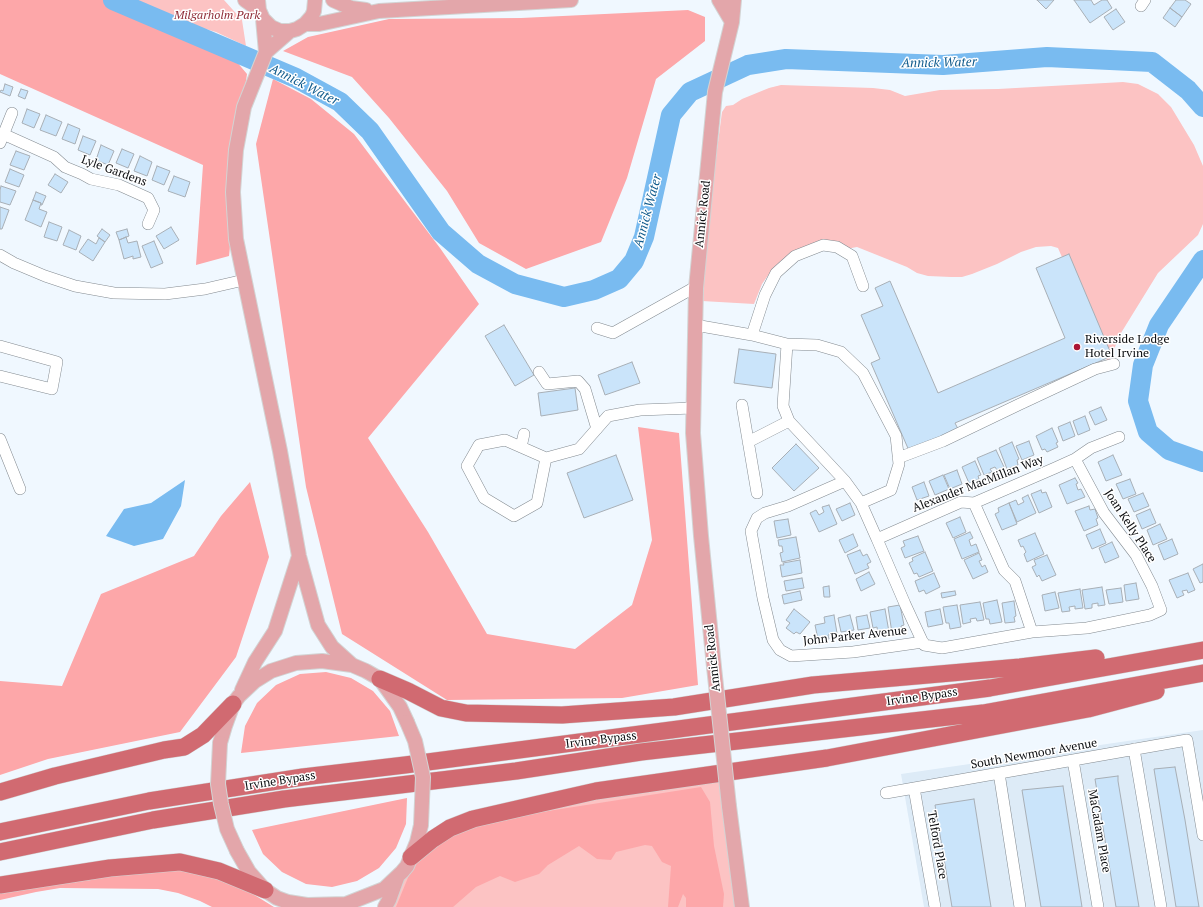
<!DOCTYPE html>
<html>
<head>
<meta charset="utf-8">
<style>
  body { margin:0 }
  canvas { display:block; background:#f0f8ff }
</style>
</head>
<body>
<canvas width="1203" height="907"></canvas>
<script>
const ctx = document.querySelector('canvas').getContext('2d');
ctx.lineJoin = 'round';
function paint(path, color) { ctx.fillStyle = color; ctx.fill(path, 'evenodd'); }
const toPath = rows => new Path2D(rows.map(r => 'M' + r).join(''));
function strokePath(path, color, width, dash) { ctx.strokeStyle = color; ctx.lineWidth = width; ctx.lineCap = dash ? 'butt' : 'round'; ctx.setLineDash(dash || []); ctx.stroke(path); }
function label(font, color, halo, rows, align = 'center') {
  ctx.font = font + ' "PT Serif",serif'; ctx.lineWidth = 3; ctx.setLineDash([]); ctx.textBaseline = 'middle'; ctx.strokeStyle = halo; ctx.fillStyle = color; for (const [text, x, y, turn = 0] of rows) {
    ctx.save(); ctx.translate(x, y); ctx.rotate((+turn || 0) * Math.PI / 180); ctx.textAlign = isNaN(turn) ? turn : align; if (halo) ctx.strokeText(text, 0, 0); ctx.fillText(text, 0, 0); ctx.restore();
  }
}
const built = toPath([
  [1203,730,1203,907,924,907,901,774]
]);
const green = toPath([
  [127,0,224,0,242,20,246,46,216,32,185,23,165,14,139,6],
  [1123,82,1138,84,1158,94,1171,107,1194,145,1203,166,1203,224,1198,235,1158,273,1121,333,1108,363,1058,248,1051,246,1036,247,1021,252,997,264,972,274,962,277,951,277,928,276,917,273,907,267,857,247,846,249,832,246,791,254,775,266,769,274,762,284,754,304,702,301,712,188,722,112,726,106,733,105,742,99,769,88,781,85,873,88,890,90,905,96,940,90,998,89],
  [726,774,742,907,386,907,424,846,482,817]
]);
const forest = toPath([
  [0,0,113,0,226,49,247,74,236,150,234,209,229,256,196,265,203,165,0,74],
  [688,10,705,17,705,41,656,79,627,178,601,242,526,269,479,243,447,191,389,118,352,77,283,51,308,37,389,19,521,18],
  [273,79,311,99,354,134,440,248,479,304,368,438,428,532,487,634,575,649,632,605,652,540,638,427,679,433,698,685,622,698,447,700,342,634,306,487,256,144],
  [250,482,269,557,236,657,180,732,48,759,0,775,0,681,62,686,101,594,194,556,221,516],
  [326,672,351,678,373,691,390,711,399,736,241,753,245,726,257,703,276,685,300,674],
  [701,787,710,802,714,846,724,894,723,907,686,907,686,898,683,894,678,907,668,907,671,866,662,862,652,846,645,845,616,852,611,860,597,859,579,846,548,865,539,874,515,882,500,876,476,887,453,907,396,907,416,858,459,825],
  [407,798,406,824,396,848,379,868,357,881,332,887,306,884,282,872,263,854,252,830],
  [179,863,248,891,274,907,212,907,200,901,178,893,158,889,60,888,36,892,0,900,0,887]
]);
const water = toPath([
  [185,480,181,506,163,539,134,546,106,536,124,509,151,503]
]);
const river = toPath([
  [113,0,296,78,340,102,370,131,441,232,478,264,515,284,564,297,594,290,619,279,634,261,644,237,671,115,690,92,748,65,786,59,943,65,1047,57,1152,62,1188,90,1203,107],
  [1203,260,1159,325,1143,365,1138,401,1148,432,1169,450,1203,462]
]);
const building = toPath([
  [1037,0,1054,0,1046,9,1037,0],
  [1074,0,1091,0,1094,5,1102,0,1107,0,1112,8,1090,23,1074,0],
  [1176,0,1185,0,1191,4,1182,17,1170,8,1176,0],
  [1170,8,1182,17,1175,27,1163,18,1170,8],
  [1116,9,1125,22,1113,30,1104,17,1116,9],
  [5,84,13,87,10,96,0,92,1,90,3,91,5,84],
  [21,89,28,91,25,99,18,96,21,89],
  [27,109,40,114,34,128,22,123,27,109],
  [46,115,62,122,56,136,40,130,46,115],
  [68,124,80,129,75,144,62,139,68,124],
  [83,136,96,141,90,155,78,150,83,136],
  [101,145,114,151,108,165,96,160,101,145],
  [122,149,134,154,128,168,116,163,122,149],
  [16,151,30,156,24,170,10,165,16,151],
  [140,156,152,162,147,176,134,171,140,156],
  [157,166,170,171,164,185,152,180,157,166],
  [10,169,24,175,19,187,5,182,10,169],
  [55,174,68,182,61,193,48,185,55,174],
  [174,176,190,182,185,197,168,191,174,176],
  [1,186,16,191,10,205,0,202,0,190,1,186],
  [36,192,46,196,42,205,41,205,41,203,33,200,36,192],
  [33,200,41,203,39,209,47,212,41,227,25,220,33,200],
  [0,207,9,210,2,229,0,229,0,207],
  [49,222,62,227,57,241,44,237,49,222],
  [171,227,179,240,164,249,156,236,171,227],
  [102,229,110,235,105,242,97,236,102,229],
  [127,229,129,236,119,240,116,232,127,229],
  [69,230,81,236,76,250,63,245,69,230],
  [126,237,128,243,137,241,141,257,133,259,133,256,124,259,119,240,126,237],
  [99,238,105,242,93,261,79,252,88,239,96,244,99,238],
  [154,241,163,263,151,268,142,246,154,241],
  [1069,254,1112,356,955,423,959,431,910,453,871,363,880,359,861,315,883,306,875,288,890,281,938,393,1065,338,1036,268,1069,254],
  [504,325,534,375,515,386,485,336,504,325],
  [739,349,776,354,772,388,734,383,739,349],
  [632,362,640,383,605,395,598,375,632,362],
  [575,388,578,410,541,416,538,393,575,388],
  [1101,407,1107,420,1095,425,1089,412,1101,407],
  [1085,416,1090,430,1078,435,1073,421,1085,416],
  [1070,422,1075,436,1063,441,1058,427,1070,422],
  [1052,428,1058,442,1056,443,1058,447,1047,452,1045,449,1042,450,1036,436,1052,428],
  [1029,441,1034,455,1022,460,1016,446,1029,441],
  [1012,442,1019,459,1017,460,1018,465,1007,469,999,448,1012,442],
  [796,444,819,468,794,491,772,468,796,444],
  [996,450,1004,467,997,470,995,467,990,469,992,472,984,475,977,458,996,450],
  [616,455,633,500,584,518,567,473,616,455],
  [1113,455,1122,475,1106,481,1098,462,1113,455],
  [975,461,981,475,978,476,979,479,969,483,962,467,975,461],
  [957,470,962,484,950,489,944,475,957,470],
  [943,475,949,489,935,495,929,481,943,475],
  [1075,478,1078,483,1076,484,1078,490,1081,489,1085,497,1067,504,1059,485,1075,478],
  [1130,479,1136,494,1123,499,1116,484,1130,479],
  [924,482,929,496,917,500,912,487,924,482],
  [1041,490,1042,493,1046,492,1052,507,1039,513,1031,494,1041,490],
  [1143,493,1149,506,1134,512,1128,499,1143,493],
  [1028,495,1036,513,1017,522,1009,503,1016,500,1018,505,1024,502,1022,498,1028,495],
  [850,503,855,515,842,521,836,509,850,503],
  [1009,503,1017,524,1002,530,995,514,999,512,998,508,1009,503],
  [829,505,837,524,819,532,810,513,816,510,819,515,824,512,822,507,829,505],
  [1089,506,1090,510,1095,509,1098,518,1096,519,1098,525,1084,531,1075,511,1089,506],
  [1150,509,1156,523,1142,529,1136,515,1150,509],
  [960,517,966,532,953,538,946,523,960,517],
  [788,519,791,535,777,538,774,521,788,519],
  [1160,524,1167,539,1153,545,1147,530,1160,524],
  [1100,529,1106,543,1092,549,1086,535,1100,529],
  [970,532,973,538,969,540,971,546,976,544,979,552,962,559,954,539,970,532],
  [1035,533,1044,554,1027,562,1024,554,1026,552,1023,546,1021,547,1018,540,1035,533],
  [853,534,858,546,845,553,839,540,853,534],
  [918,536,924,551,905,558,901,548,905,546,903,541,918,536],
  [796,537,800,558,782,562,780,553,783,552,782,546,779,546,778,540,796,537],
  [1172,539,1178,554,1164,560,1158,545,1172,539],
  [1112,542,1119,557,1105,563,1099,548,1112,542],
  [860,550,863,556,867,554,871,562,867,564,869,568,855,574,847,555,860,550],
  [925,552,933,571,919,577,917,573,914,574,909,563,913,561,912,558,925,552],
  [979,553,982,560,979,561,982,567,985,565,988,572,973,579,964,560,979,553],
  [1047,555,1056,575,1042,581,1039,575,1037,577,1032,567,1036,565,1034,560,1047,555],
  [800,560,802,573,782,577,780,565,784,565,783,563,800,560],
  [1203,564,1203,582,1200,583,1193,569,1203,564],
  [869,572,875,584,861,591,856,579,869,572],
  [934,573,940,587,926,594,924,590,919,592,915,581,934,573],
  [1188,573,1195,590,1188,593,1187,590,1182,591,1184,595,1177,598,1169,580,1188,573],
  [802,578,804,588,786,591,784,581,802,578],
  [1136,583,1139,599,1126,601,1124,585,1136,583],
  [829,586,830,597,824,597,823,587,829,586],
  [1102,587,1105,605,1098,606,1098,603,1092,604,1092,608,1085,609,1082,590,1102,587],
  [1121,588,1123,602,1109,604,1106,590,1121,588],
  [1080,589,1083,608,1075,609,1075,606,1069,607,1070,611,1062,612,1058,593,1080,589],
  [800,591,802,600,784,604,782,595,800,591],
  [955,591,956,595,942,598,941,593,955,591],
  [1055,592,1059,608,1045,611,1042,595,1055,592],
  [997,600,1002,622,990,624,989,619,986,619,983,603,997,600],
  [1014,601,1016,616,1014,617,1015,622,1005,623,1002,603,1014,601],
  [980,602,984,620,977,621,976,618,970,619,971,622,963,624,960,605,980,602],
  [900,605,904,625,901,626,902,632,892,633,888,607,900,605],
  [957,605,961,627,950,629,949,623,946,623,943,607,957,605],
  [794,609,810,622,800,634,796,632,794,634,786,628,790,623,786,620,794,609],
  [885,609,889,632,878,634,877,627,873,628,870,612,885,609],
  [940,609,943,624,928,627,925,612,940,609],
  [834,615,837,633,828,635,829,639,826,639,825,642,819,644,815,625,825,623,824,617,834,615],
  [850,615,854,630,841,632,838,618,850,615],
  [867,615,870,628,858,630,856,617,867,615],
  [1175,767,1185,820,1199,907,1176,907,1154,769,1175,767],
  [1118,776,1118,781,1139,907,1116,907,1095,779,1118,776],
  [1063,786,1082,907,1041,907,1022,790,1063,786],
  [974,799,991,907,952,907,935,805,974,799]
]);
const minor = toPath([
  [1141,6,1145,0],
  [3,134,54,157,65,167,82,174,91,179,119,185,148,198,154,210,148,224],
  [0,143,12,113],
  [0,255,14,263,45,276,75,286,114,293,165,294,205,289,244,280],
  [695,325,752,335,787,344,783,406,789,421,845,481,861,503,877,539,961,502,974,503,1055,468,1075,459,1091,448,1119,437],
  [597,328,613,333,697,286],
  [752,335,765,295,776,273,795,256,823,245,837,247,852,256,863,286],
  [787,344,817,345,841,352,863,373,896,436,899,464,891,490,861,503],
  [0,346,57,362,52,389,0,376],
  [539,372,547,384,578,381,585,389,597,429],
  [742,405,757,493],
  [0,439,20,489],
  [748,442,789,421],
  [521,447,524,434],
  [546,458,537,503,514,516,484,498,467,466,479,445,505,440,546,458,579,449,608,416,640,410,693,408],
  [898,458,943,441,1018,405,1095,369,1114,364],
  [845,481,788,506,765,513,757,518,751,531,763,598,773,640,780,650,791,656,853,652,923,642],
  [974,503,1004,570,1015,581,1032,632],
  [877,539,905,604,924,645,942,648,1032,632,1087,628,1150,615,1161,610,1152,586,1136,555,1104,513,1075,459],
  [1134,749,1161,907],
  [1073,760,1098,907],
  [999,773,1020,907],
  [914,788,935,907],
  [886,793,1187,740,1203,835]
]);
const major = toPath([
  [245,0,259,10],
  [258,0,259,10,263,19,271,27,280,31,290,31,297,29,305,24,312,16,314,11,315,0],
  [333,0,351,8,366,10],
  [719,0,732,22],
  [263,19,266,52,244,107,236,150,233,192,236,239,280,451,299,556,318,625,332,647,352,665],
  [305,24,319,24,379,11,571,0],
  [266,52,290,31],
  [714,667,701,536,693,433,696,288,715,92,732,22,734,0],
  [242,690,255,662,275,631,299,556],
  [220,743,225,726,233,704,239,696,255,681,271,671,296,663,322,661,352,665,366,671,380,679,400,707,407,722],
  [729,806,742,907],
  [237,851,249,872,265,890,277,898,288,902,307,905,346,904,384,889,402,872,407,866,417,842,421,825],
  [385,907,389,900,397,878]
]);
const highway = toPath([
  [380,679,408,691,441,708,466,713,562,715,674,707,813,685,1020,667,1096,658],
  [0,792,55,776,164,750,184,747,203,735,233,704],
  [0,832,149,801,303,777,405,765,990,688,1203,650],
  [0,852,153,820,284,799,516,771,641,752,983,713,1203,673],
  [411,857,433,839,450,828,473,819,534,805,596,791,827,758,1088,709,1156,691],
  [0,885,110,868,180,862,219,871,265,890]
]);
const majorBridge = toPath([
  [714,667,729,806],
  [407,722,415,741,423,777,421,825],
  [220,743,218,784,221,804,227,829,237,851]
]);
const markers = [
  [1077,347,4,"#ab1535"]
];
const parkNames = [
  ["Milgarholm Park",217,16]
];
const streetNames = [
  ["Lyle Gardens",114,171,20],
  ["Annick Road",703,214,-84],
  ["Alexander MacMillan Way",978,484,-21],
  ["Joan Kelly Place",1130,526,57],
  ["John Parker Avenue",855,636,-6],
  ["Annick Road",713,658,-96],
  ["Irvine Bypass",922,697,-8],
  ["Irvine Bypass",601,740,-7],
  ["South Newmoor Avenue",1034,754,-10],
  ["Irvine Bypass",280,781,-9],
  ["MaCadam Place",1099,831,80],
  ["Telford Place",937,845,80]
];
const poiNames = [
  ["Riverside Lodge",1085,340],
  ["Hotel Irvine",1085,354]
];
const waterNames = [
  ["Annick Water",939,63,-1],
  ["Annick Water",304,85,27],
  ["Annick Water",648,211,-75]
];
paint(built, '#ddebf7');
paint(green, '#fcc3c3');
paint(forest, '#fda7a9');
paint(water, '#79bbf0');
strokePath(river, '#79bbf0', 20);
paint(building, '#cae4fa');
strokePath(building, '#a8afb6', 1);
strokePath(minor, '#848b91', 12);
strokePath(major, '#d3d4d4', 16);
strokePath(highway, '#d3d4d4', 18);
strokePath(minor, '#fff', 11);
strokePath(major, '#e3a6aa', 14);
strokePath(highway, '#d16a71', 17);
strokePath(majorBridge, '#d3d4d4', 16, []);
strokePath(majorBridge, '#e3a6aa', 14);
for (const [x, y, r, color] of markers) { const dot = new Path2D(); dot.arc(x, y, r, 0, 2 * Math.PI); ctx.fillStyle = color; ctx.fill(dot); strokePath(dot, '#fff', 1.5); }
label('italic 12px', '#8f2d38', '#fff', parkNames);
label('12px', '#0c0e11', '#fff', streetNames);
label('12px', '#0c0e11', '#fff', poiNames, 'left');
label('italic 13px', '#105b8c', '#fff', waterNames);
</script>
</body>
</html>
